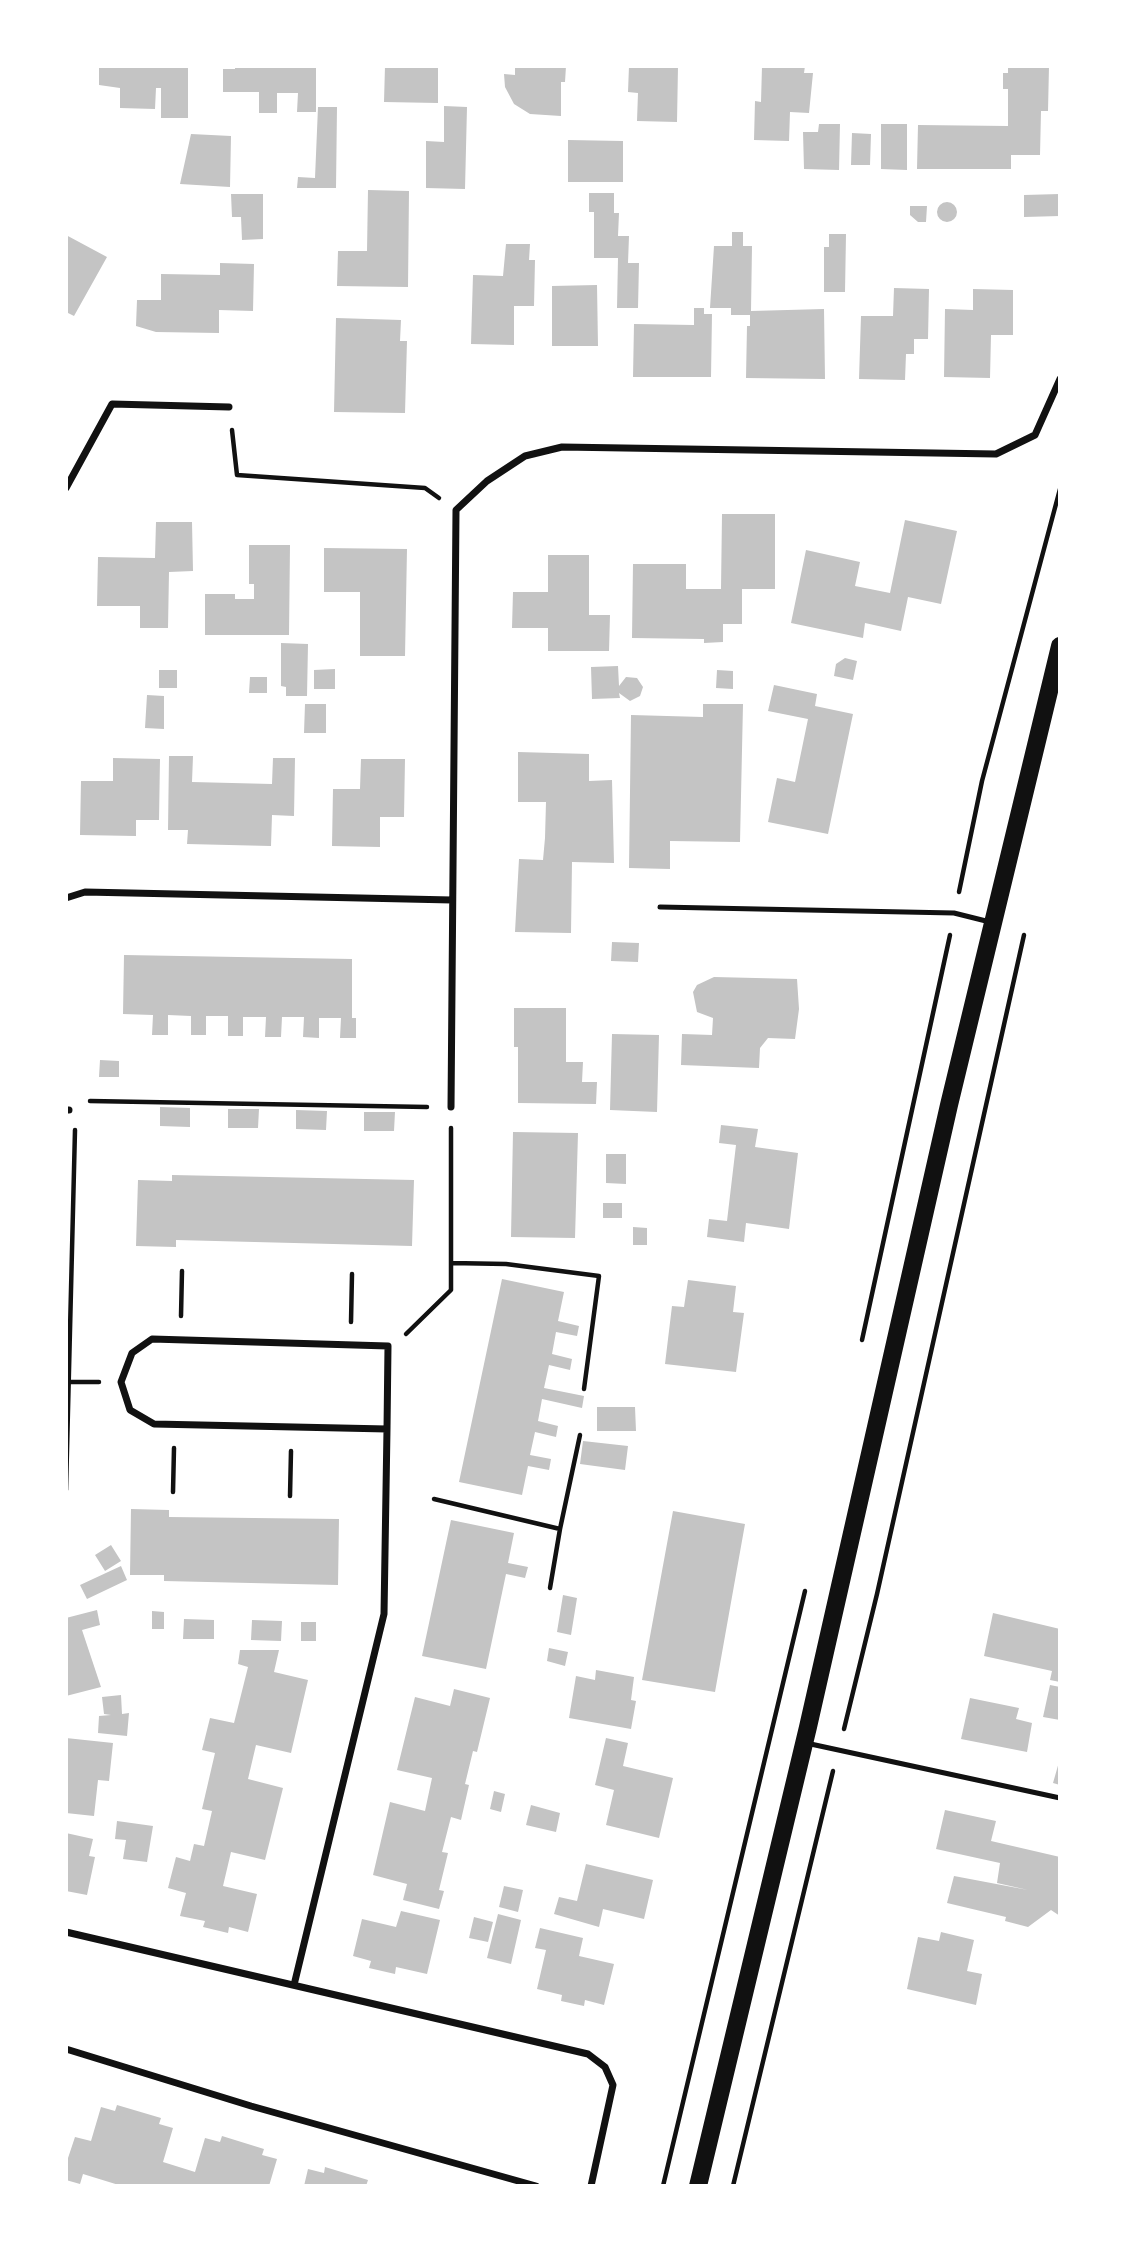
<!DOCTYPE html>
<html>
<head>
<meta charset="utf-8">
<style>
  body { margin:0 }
  #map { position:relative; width:1126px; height:2252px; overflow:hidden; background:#fff; font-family:"PT Sans",sans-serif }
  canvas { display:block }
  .frame { position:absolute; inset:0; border:68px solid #fff; pointer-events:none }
</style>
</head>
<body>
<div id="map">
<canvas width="1126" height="2252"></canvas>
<div class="frame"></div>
</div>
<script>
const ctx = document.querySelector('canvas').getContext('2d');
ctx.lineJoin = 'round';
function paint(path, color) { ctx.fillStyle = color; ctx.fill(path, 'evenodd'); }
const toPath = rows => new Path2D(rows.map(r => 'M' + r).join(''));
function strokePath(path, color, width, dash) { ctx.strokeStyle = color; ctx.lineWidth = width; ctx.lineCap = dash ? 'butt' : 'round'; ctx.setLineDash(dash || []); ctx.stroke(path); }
const building = toPath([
  [99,66,188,66,188,118,161,118,161,88,156,88,155,109,120,108,120,88,99,85],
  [235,66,316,66,316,112,297,112,298,93,277,93,277,113,259,113,259,92,223,92,223,69,235,69],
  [385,66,438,66,438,103,384,102],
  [515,66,566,66,565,82,561,82,561,116,530,114,514,104,505,87,504,74,515,75],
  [629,66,678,66,677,122,637,121,638,93,628,92],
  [762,66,805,66,804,73,813,73,809,113,790,112,789,141,754,140,755,101,761,102],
  [1008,66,1049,66,1048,111,1041,111,1040,155,1011,155,1011,169,917,169,918,125,1008,126,1008,89,1003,89,1003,73,1008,73],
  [444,106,467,107,465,189,426,188,426,141,444,142],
  [318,107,337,107,336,188,297,188,298,177,315,178],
  [819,124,840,124,839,170,804,169,803,132,818,132],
  [881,124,907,124,907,170,881,169],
  [852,133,871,134,870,165,851,165],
  [191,134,231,136,230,187,180,184],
  [568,140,623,141,623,182,568,182],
  [368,190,409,191,408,287,337,286,338,251,367,251],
  [589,193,614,193,614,213,619,213,618,236,629,236,628,263,639,263,638,308,617,308,618,258,594,258,594,212,589,212],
  [231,194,263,194,263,239,242,240,241,217,232,217],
  [1060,194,1060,216,1024,217,1024,195],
  '937 212a10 10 0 1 1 20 0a10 10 0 1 1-20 0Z',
  [910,206,927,206,926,222,918,222,910,215],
  [732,232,743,232,743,246,752,246,751,311,824,309,825,379,746,378,747,326,750,326,750,315,731,315,731,308,710,308,714,246,732,246],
  [829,234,846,234,845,292,824,292,824,247,829,247],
  [66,235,107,257,74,316,66,312],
  [506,244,530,244,529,260,535,260,534,306,514,306,514,345,471,344,473,275,503,276],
  [220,263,254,264,253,311,219,310,219,333,156,332,136,326,137,300,161,300,161,274,220,275],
  [597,285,598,346,552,346,552,286],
  [894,288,929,289,928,339,914,339,914,354,906,354,905,380,859,379,861,316,893,316],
  [973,289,1013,290,1013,335,991,335,990,378,944,377,945,309,973,310],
  [694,308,704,308,704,314,712,314,711,377,633,377,634,324,694,325],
  [336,318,401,320,400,341,407,341,405,413,334,412],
  [722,514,775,514,775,589,742,589,742,624,723,624,723,642,704,643,704,639,632,638,633,564,686,564,686,589,721,589],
  [905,520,957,531,941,604,908,597,901,631,865,623,863,638,791,623,806,550,860,562,855,586,890,593],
  [156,522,192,522,193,571,169,572,168,628,140,628,140,606,97,606,98,557,155,558],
  [249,545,290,545,289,635,205,635,205,594,235,594,235,599,254,599,254,584,249,584],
  [324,548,407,549,405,656,360,656,360,592,324,592],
  [548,555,589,555,589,615,610,615,609,651,548,651,548,628,512,628,513,592,548,592],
  [281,643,308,644,307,696,286,696,286,687,281,686],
  [845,658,857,661,853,680,834,676,836,664],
  [618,666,619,686,626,677,637,678,643,687,640,696,630,701,619,693,620,698,592,699,591,667],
  [335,669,335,689,314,689,314,670],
  [159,670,177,670,177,688,159,688],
  [717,670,733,671,733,689,716,688],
  [250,677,267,677,267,693,249,693],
  [774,685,817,694,815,706,853,714,828,834,768,822,777,778,795,782,808,719,768,711],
  [147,695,164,696,164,729,145,728],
  [305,704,326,704,326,733,304,733],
  [703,704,743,704,740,842,670,841,670,869,629,868,631,715,703,717],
  [518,752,589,754,589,781,612,780,614,863,572,862,571,933,515,932,519,859,543,860,545,838,546,802,518,802],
  [169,756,193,756,192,782,272,784,273,758,295,758,294,816,272,815,271,846,187,844,188,830,168,830],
  [113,758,160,759,159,820,136,820,136,836,80,835,81,781,113,781],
  [361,759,405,759,404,817,380,817,380,847,332,846,333,789,360,789],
  [612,942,639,943,638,962,611,961],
  [124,955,352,959,352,1018,356,1018,356,1038,340,1038,341,1018,319,1018,319,1038,303,1037,304,1017,282,1017,281,1037,265,1037,266,1017,243,1017,243,1036,228,1036,228,1016,206,1016,206,1035,191,1035,191,1016,168,1015,168,1035,152,1035,153,1015,123,1014],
  [714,977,797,979,799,1009,795,1039,768,1038,760,1048,759,1068,681,1065,682,1034,712,1035,713,1018,697,1012,693,992,697,985],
  [514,1008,566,1008,566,1062,583,1062,582,1082,597,1082,596,1104,518,1103,518,1047,514,1047],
  [612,1034,659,1035,657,1112,610,1110],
  [100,1060,119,1061,119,1077,99,1077],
  [160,1107,190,1108,190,1127,160,1126],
  [228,1109,259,1109,258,1128,228,1128],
  [296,1110,327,1111,326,1130,296,1129],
  [364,1112,395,1112,394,1131,364,1131],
  [721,1125,758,1129,755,1147,798,1153,789,1229,746,1223,744,1242,707,1237,709,1219,727,1221,736,1145,719,1143],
  [513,1132,578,1133,575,1238,511,1237],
  [606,1154,626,1154,626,1184,606,1183],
  [172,1175,414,1180,412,1246,176,1240,176,1247,136,1246,138,1180,172,1181],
  [603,1203,622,1203,622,1218,603,1218],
  [633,1227,647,1228,647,1245,633,1245],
  [502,1279,564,1292,558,1321,579,1326,577,1336,556,1332,552,1354,572,1359,570,1370,549,1365,544,1388,584,1396,582,1408,542,1399,538,1421,558,1426,556,1437,535,1432,530,1455,551,1459,549,1470,528,1466,522,1495,459,1482],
  [688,1280,736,1286,733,1312,744,1313,736,1372,665,1364,672,1306,684,1307],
  [597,1407,635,1407,636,1431,597,1431],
  [583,1441,628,1446,625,1470,580,1464],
  [131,1509,169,1510,169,1517,339,1519,338,1585,164,1581,164,1575,130,1575],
  [673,1511,745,1524,715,1692,642,1680],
  [451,1520,514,1533,508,1563,528,1567,525,1578,506,1574,486,1669,422,1656],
  [111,1545,121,1561,105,1571,95,1555],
  [121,1566,127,1580,87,1599,80,1585],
  [563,1595,577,1598,571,1635,557,1632],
  [97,1610,100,1625,82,1630,101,1687,66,1696,66,1618],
  [152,1611,164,1612,164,1629,152,1629],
  [993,1613,1060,1629,1060,1682,1050,1680,1052,1671,984,1656],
  [184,1619,214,1620,214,1639,183,1639],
  [252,1620,282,1621,281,1641,251,1640],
  [301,1622,316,1622,316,1641,301,1641],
  [549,1648,568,1652,565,1666,547,1661],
  [240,1650,279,1650,274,1672,308,1680,291,1753,256,1745,248,1779,283,1788,265,1860,231,1852,223,1886,257,1894,248,1932,229,1927,228,1933,203,1927,205,1921,180,1916,186,1893,168,1888,176,1857,190,1861,194,1844,204,1846,212,1811,202,1809,215,1753,202,1750,210,1718,234,1723,248,1667,238,1664],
  [596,1670,634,1677,631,1700,636,1701,631,1729,569,1718,576,1676,595,1680],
  [1050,1685,1060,1687,1060,1720,1043,1717],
  [454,1689,490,1698,477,1752,473,1751,465,1784,469,1785,461,1820,451,1817,442,1852,448,1853,439,1890,444,1891,439,1909,403,1900,407,1884,373,1875,390,1802,425,1811,432,1778,397,1770,415,1697,450,1706],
  [121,1695,122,1714,129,1713,127,1736,98,1733,99,1716,111,1715,104,1714,102,1697],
  [970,1698,1019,1708,1016,1719,1032,1723,1027,1752,961,1739],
  [66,1738,113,1743,109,1781,98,1780,94,1816,66,1813],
  [606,1738,628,1743,623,1766,673,1778,659,1838,606,1825,614,1790,595,1785],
  [1059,1762,1060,1762,1060,1785,1053,1783],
  [494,1791,505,1794,501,1812,490,1809],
  [531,1805,560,1813,556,1832,526,1825],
  [945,1810,996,1821,991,1841,1060,1857,1060,1916,1051,1910,1028,1927,1005,1921,1006,1917,947,1903,954,1876,1028,1890,997,1883,1000,1863,936,1849],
  [117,1821,153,1826,147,1862,123,1859,126,1840,115,1839],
  [66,1833,93,1839,89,1856,95,1857,87,1895,66,1891],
  [586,1864,653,1880,644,1919,603,1909,599,1927,554,1914,559,1897,577,1901],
  [504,1886,523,1890,518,1912,499,1907],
  [401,1911,440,1920,427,1974,396,1967,395,1974,369,1968,371,1961,353,1956,362,1919,396,1927],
  [498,1914,521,1920,511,1964,487,1958],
  [474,1917,493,1922,488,1942,469,1938],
  [540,1928,583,1938,579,1956,614,1964,604,2005,585,2000,584,2006,561,2001,562,1995,537,1989,546,1950,535,1948],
  [941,1932,974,1940,967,1971,982,1974,976,2005,907,1989,918,1937,939,1941],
  [117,2105,161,2118,159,2124,173,2128,163,2162,195,2172,205,2138,220,2142,222,2136,264,2149,262,2155,277,2159,269,2186,122,2186,83,2174,80,2184,66,2180,66,2164,75,2137,91,2141,101,2107,115,2111],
  [325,2167,368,2180,366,2186,304,2186,308,2169,324,2173]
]);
const path = toPath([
  [232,430,237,475,425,488,439,498],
  [959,892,982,781,1060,489],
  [90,1101,427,1107],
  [451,1263,506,1264,599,1276,584,1389],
  [181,1316,182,1271],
  [351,1322,352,1274],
  [406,1334,451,1290,451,1128],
  [862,1340,950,935],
  [69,1382,99,1382],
  [66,1490,75,1130],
  [173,1492,174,1448],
  [290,1496,291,1451],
  [434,1499,560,1529,580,1435],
  [550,1588,560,1529],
  [844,1729,877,1594,1024,935],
  [663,2186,805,1591],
  [733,2186,833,1771]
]);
const service = toPath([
  [660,907,954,913,990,922],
  [806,1743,1060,1798]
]);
const minor = toPath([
  [66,488,112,404,229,407],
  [66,898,85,892,452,900],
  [451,1107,456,510,487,481,525,456,562,447,996,454,1035,435,1060,379],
  [66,1110,69,1110],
  [66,1932,588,2054,605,2067,613,2085,591,2186],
  [294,1985,384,1614,387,1429,388,1346,152,1339,132,1353,121,1382,130,1410,154,1424,387,1429],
  [66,2049,251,2106,536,2186]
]);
const primary = toPath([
  [698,2186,808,1727,949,1105,1060,646]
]);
paint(building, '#c4c4c4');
strokePath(path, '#111', 4.5);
strokePath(service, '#111', 5);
strokePath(minor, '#111', 7);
strokePath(primary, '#111', 18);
</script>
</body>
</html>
